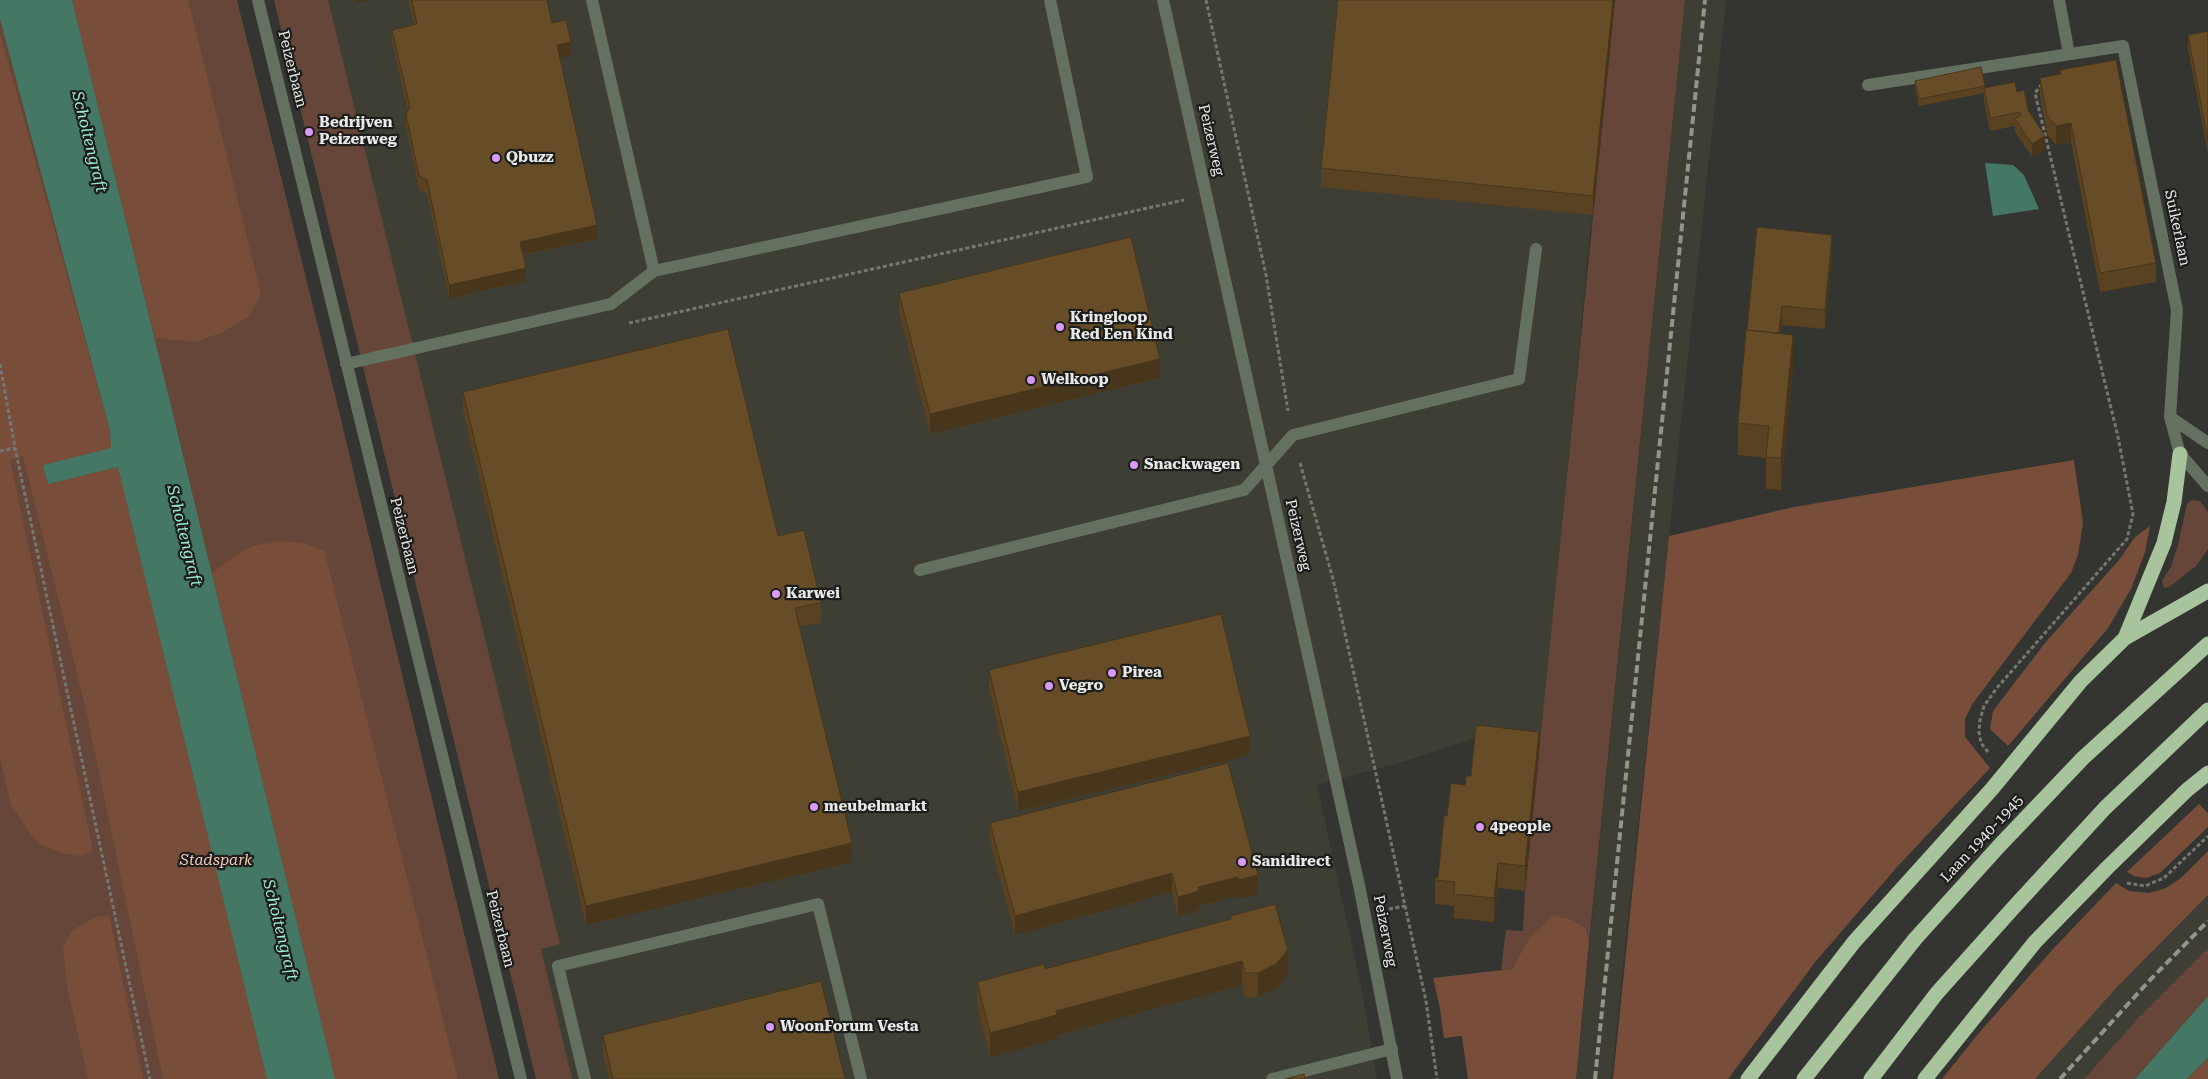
<!DOCTYPE html>
<html>
<head>
<meta charset="utf-8">
<style>
  body { margin:0 }
  canvas { display:block; background:#343431 }
</style>
</head>
<body>
<canvas width="2208" height="1079"></canvas>
<script>
const ctx = document.querySelector('canvas').getContext('2d');
ctx.lineJoin = 'round';
function paint(path, color) { ctx.fillStyle = color; ctx.fill(path, 'evenodd'); }
const toPath = rows => new Path2D(rows.map(r => 'M' + r).join(''));
function strokePath(path, color, width, dash) { ctx.strokeStyle = color; ctx.lineWidth = width; ctx.lineCap = dash ? 'butt' : 'round'; ctx.setLineDash(dash || []); ctx.stroke(path); }
function label(font, color, halo, rows, align = 'center') {
  ctx.font = font + ' "Roboto Serif",serif'; ctx.lineWidth = 4.5; ctx.setLineDash([]); ctx.textBaseline = 'middle'; ctx.strokeStyle = halo; ctx.fillStyle = color; for (const [text, x, y, turn = 0] of rows) {
    ctx.save(); ctx.translate(x, y); ctx.rotate((+turn || 0) * Math.PI / 180); ctx.textAlign = isNaN(turn) ? turn : align; if (halo) ctx.strokeText(text, 0, 0); ctx.fillText(text, 0, 0); ctx.restore();
  }
}
const built = toPath([
  [289,0,1615,0,1589,243,1541,743,1476,738,1403,762,1317,785,1363,996,1377,1079,546,1079],
  [1685,0,1726,0,1611,1079,1576,1079],
  [2208,895,2208,948,2139,1017,2084,1079,2035,1079,2118,986]
]);
const green = toPath([
  [0,0,237,0,337,403,499,1079,0,1079],
  [274,0,328,0,560,944,541,949,572,1079,536,1079],
  [1615,0,1685,0,1589,943,1586,929,1528,940,1512,969,1501,970,1506,930,1523,931,1525,891],
  [2192,500,2200,501,2208,512,2208,549,2196,566,2169,587,2164,588,2162,581,2171,567,2178,545,2187,504],
  [2208,948,2208,996,2135,1079,2084,1079,2139,1017]
]);
const forest = toPath([
  [72,0,188,0,261,294,248,317,223,332,196,342,155,338],
  [0,33,110,431,111,448,43,465,48,484,118,467,267,1079,163,1079,86,710,23,456,10,460,93,851,80,856,62,853,41,845,30,833,11,805,0,758],
  [2074,460,2083,523,2078,555,2071,573,1973,703,1965,719,1965,737,1990,768,1897,867,1816,961,1728,1079,1613,1079,1669,536,1794,507],
  [2150,526,2145,552,2131,589,2108,628,2008,746,1990,729,1993,711,2045,643,2119,560,2135,537],
  [277,541,302,543,324,550,458,1079,335,1079,212,573,239,553,253,546],
  [2199,804,2208,813,2208,827,2160,873,2146,878,2134,876,2127,872],
  [2208,851,2208,895,2118,986,2035,1079,1942,1079,1978,1034,2054,948,2116,883,2129,891,2149,893,2166,888,2181,878],
  [109,915,143,1079,88,1079,67,986,63,947,73,930,93,918],
  [1553,916,1570,919,1586,929,1589,943,1576,1079,1468,1079,1462,1036,1444,1038,1440,1008,1433,978,1512,969,1528,940],
  [2208,1058,2208,1079,2187,1079]
]);
const water = toPath([
  [0,0,72,0,335,1079,267,1079,118,467,48,484,43,465,111,448,110,431,0,19],
  [1985,163,2013,165,2024,175,2039,209,1993,216],
  [2208,996,2208,1058,2187,1079,2135,1079]
]);
const path = toPath([
  [1206,0,1266,275,1288,411],
  [629,323,1184,200],
  [0,364,15,448,150,1079],
  [0,451,15,448],
  [1300,463,1333,579,1426,1001,1437,1079],
  [1988,752,1981,743,1979,732,1980,720,1984,706,1996,689,2127,539,2133,514,2118,437,2035,93,2042,84],
  [2127,883,2145,886,2164,878,2208,836],
  [1389,909,1405,906]
]);
const minor = toPath([
  [258,0,521,1079],
  [592,0,654,271],
  [1163,0,1359,885,1397,1079],
  [2059,0,2069,54],
  [1868,85,2123,46,2177,310,2170,417,2180,454,2208,486],
  [346,364,611,304,654,271,1087,177,1050,0],
  [2170,417,2208,443],
  [920,570,1244,490,1293,435,1519,379,1536,249],
  [585,1079,558,966,818,904,861,1079],
  [1272,1079,1392,1049]
]);
const highway = toPath([
  [2125,638,2164,543,2174,502,2180,454],
  [1748,1079,1854,942,1991,790,2081,681,2125,638,2208,591],
  [1804,1079,1915,939,2000,845,2083,758,2208,644],
  [1871,1079,1937,993,2014,907,2105,808,2208,710],
  [1925,1079,2035,942,2107,868,2187,790,2208,773]
]);
const rail = toPath([
  [1595,1079,1705,0],
  [2060,1079,2149,981,2208,921]
]);
const wall = toPath([
  [408,0,547,0,552,23,571,55,559,57,597,239,523,255,526,281,449,298,427,194,419,189,406,127,406,114,408,111,392,43,392,30,414,25],
  [1338,0,1615,0,1593,215,1321,187,1321,168],
  [2208,31,2208,154,2188,48,2188,35],
  [2060,70,2156,263,2156,282,2100,292,2071,142,2056,145,2047,134,2040,97,2040,78,2060,74],
  [1915,81,1985,86,1985,88,2017,92,2028,110,2045,149,2032,157,2015,132,2015,126,1990,131,1984,101,1984,93,1919,106,1915,88],
  [1832,254,1825,329,1782,325,1781,333,1793,367,1781,490,1766,489,1766,458,1738,455,1738,423,1747,330],
  [899,293,1160,378,930,434,899,312],
  [463,392,821,603,821,623,800,626,852,862,586,925,463,411],
  [989,670,1250,755,1018,811,989,689],
  [1539,756,1525,891,1498,888,1494,922,1454,918,1454,906,1435,904,1435,878,1438,878,1447,816,1465,785,1471,776],
  [1228,763,1258,894,1238,899,1238,896,1199,906,1199,910,1178,916,1172,892,1015,935,990,842,990,823],
  [1231,916,1288,974,1276,989,1258,997,1245,998,1242,985,1057,1035,1057,1039,990,1057,977,1007,977,982,1045,969,1231,919],
  [603,1035,845,1079,609,1079,603,1054]
]);
const shadedWall = toPath([
  [356,0,370,0,356,3],
  [1613,0,1615,0,1593,215,1593,196],
  [571,42,571,55,557,58,557,45],
  [2071,123,2071,142,2056,145,2056,126],
  [2045,136,2045,149,2032,157,2032,144],
  [597,225,597,239,520,255,520,242],
  [1832,235,1832,254,1825,329,1825,310],
  [526,268,526,281,449,298,449,285],
  [1782,306,1782,325,1778,364,1778,345],
  [1793,335,1793,367,1781,490,1781,458],
  [1160,359,1160,378,930,434,930,414],
  [1539,732,1539,756,1525,891,1525,866],
  [1250,736,1250,755,1018,811,1018,792],
  [852,843,852,862,586,925,586,906],
  [1498,863,1498,888,1494,922,1494,898],
  [1172,873,1172,892,1015,935,1015,916],
  [1258,875,1258,894,1238,899,1238,880],
  [1238,877,1238,896,1199,906,1199,910,1178,916,1178,897,1198,887],
  [1288,950,1288,974,1276,989,1258,997,1258,973],
  [1242,961,1242,985,1057,1035,1057,1039,990,1057,990,1033,1056,1011]
]);
const building = toPath([
  [412,0,547,0,552,23,566,20,571,42,557,45,597,225,520,242,526,268,449,285,427,180,419,176,406,114,410,107,392,30,417,24,412,0],
  [1338,0,1613,0,1593,196,1321,168,1338,0],
  [2208,31,2208,141,2188,35,2208,31],
  [2116,60,2156,263,2100,273,2071,123,2056,126,2047,115,2040,78,2061,74,2060,70,2116,60],
  [1981,67,1985,86,1919,99,1915,81,1981,67],
  [2015,82,2017,92,2024,90,2028,110,2045,136,2032,144,2015,119,2021,115,2020,112,1990,118,1984,88,2015,82],
  [1757,227,1832,235,1825,310,1782,306,1779,333,1747,330,1757,227],
  [1131,237,1160,359,930,414,899,293,1131,237],
  [728,329,778,536,804,530,821,603,795,608,852,843,586,906,463,392,728,329],
  [1746,330,1793,335,1781,458,1766,457,1769,426,1738,423,1746,330],
  [1221,614,1250,736,1018,792,989,670,1221,614],
  [1476,725,1539,732,1525,866,1498,863,1494,898,1454,894,1455,882,1435,880,1435,878,1438,878,1444,816,1447,816,1451,783,1465,785,1466,776,1471,776,1476,725],
  [1228,763,1258,875,1238,880,1238,877,1198,887,1199,891,1178,897,1172,873,1015,916,990,823,1228,763],
  [1275,904,1288,950,1276,964,1258,973,1245,973,1242,961,1056,1011,1057,1015,990,1033,977,982,1044,964,1045,969,1231,919,1231,916,1275,904],
  [821,981,845,1079,613,1079,603,1035,821,981],
  [1304,1074,1305,1079,1285,1079,1304,1074]
]);
const markers = [
  [309,132,5,"#d99af7"],
  [496,158,5,"#d99af7"],
  [1060,327,5,"#d99af7"],
  [1031,380,5,"#d99af7"],
  [1134,465,5,"#d99af7"],
  [776,594,5,"#d99af7"],
  [1112,673,5,"#d99af7"],
  [1049,686,5,"#d99af7"],
  [814,807,5,"#d99af7"],
  [1480,827,5,"#d99af7"],
  [1242,862,5,"#d99af7"],
  [770,1027,5,"#d99af7"]
];
const streetNames = [
  ["Peizerbaan",292,69,76],
  ["Peizerweg",1211,140,77],
  ["Suikerlaan",2177,228,78],
  ["Peizerweg",1298,535,77],
  ["Peizerbaan",404,536,76],
  ["Laan 1940-1945",1982,839,-47],
  ["Peizerbaan",500,929,76],
  ["Peizerweg",1385,931,79]
];
const poiNames = [
  ["Bedrijven",319,123],
  ["Peizerweg",319,140],
  ["Qbuzz",506,158],
  ["Kringloop",1070,318],
  ["Red Een Kind",1070,335],
  ["Welkoop",1041,380],
  ["Snackwagen",1144,465],
  ["Karwei",786,594],
  ["Pirea",1122,673],
  ["Vegro",1059,686],
  ["meubelmarkt",824,807],
  ["4people",1490,827],
  ["Sanidirect",1252,862],
  ["WoonForum Vesta",780,1027]
];
const parkNames = [
  ["Stadspark",216,861]
];
const waterNames = [
  ["Scholtengraft",89,142,76],
  ["Scholtengraft",184,536,76],
  ["Scholtengraft",280,930,76]
];
paint(built, '#3e3e35');
paint(green, '#654638');
paint(forest, '#784e3b');
paint(water, '#447764');
strokePath(path, '#767673', 3, [4, 2.5]);
strokePath(minor, '#657160', 12);
strokePath(highway, '#a7c49c', 15);
strokePath(rail, '#939390', 4, [8, 4]);
paint(wall, '#584222');
paint(shadedWall, '#47361b');
paint(building, '#664d27');
strokePath(building, '#47361b', 1);
for (const [x, y, r, color] of markers) { const dot = new Path2D(); dot.arc(x, y, r, 0, 2 * Math.PI); ctx.fillStyle = color; ctx.fill(dot); strokePath(dot, '#1c1c1a', 2); }
label('15px', '#e9e9e7', '#1c1c1a', streetNames);
label('bold 15px', '#e9e9e7', '#1c1c1a', poiNames, 'left');
label('italic 15px', '#f7cbb8', '#1c1c1a', parkNames);
label('italic 16px', '#9befce', '#1c1c1a', waterNames);
</script>
</body>
</html>
